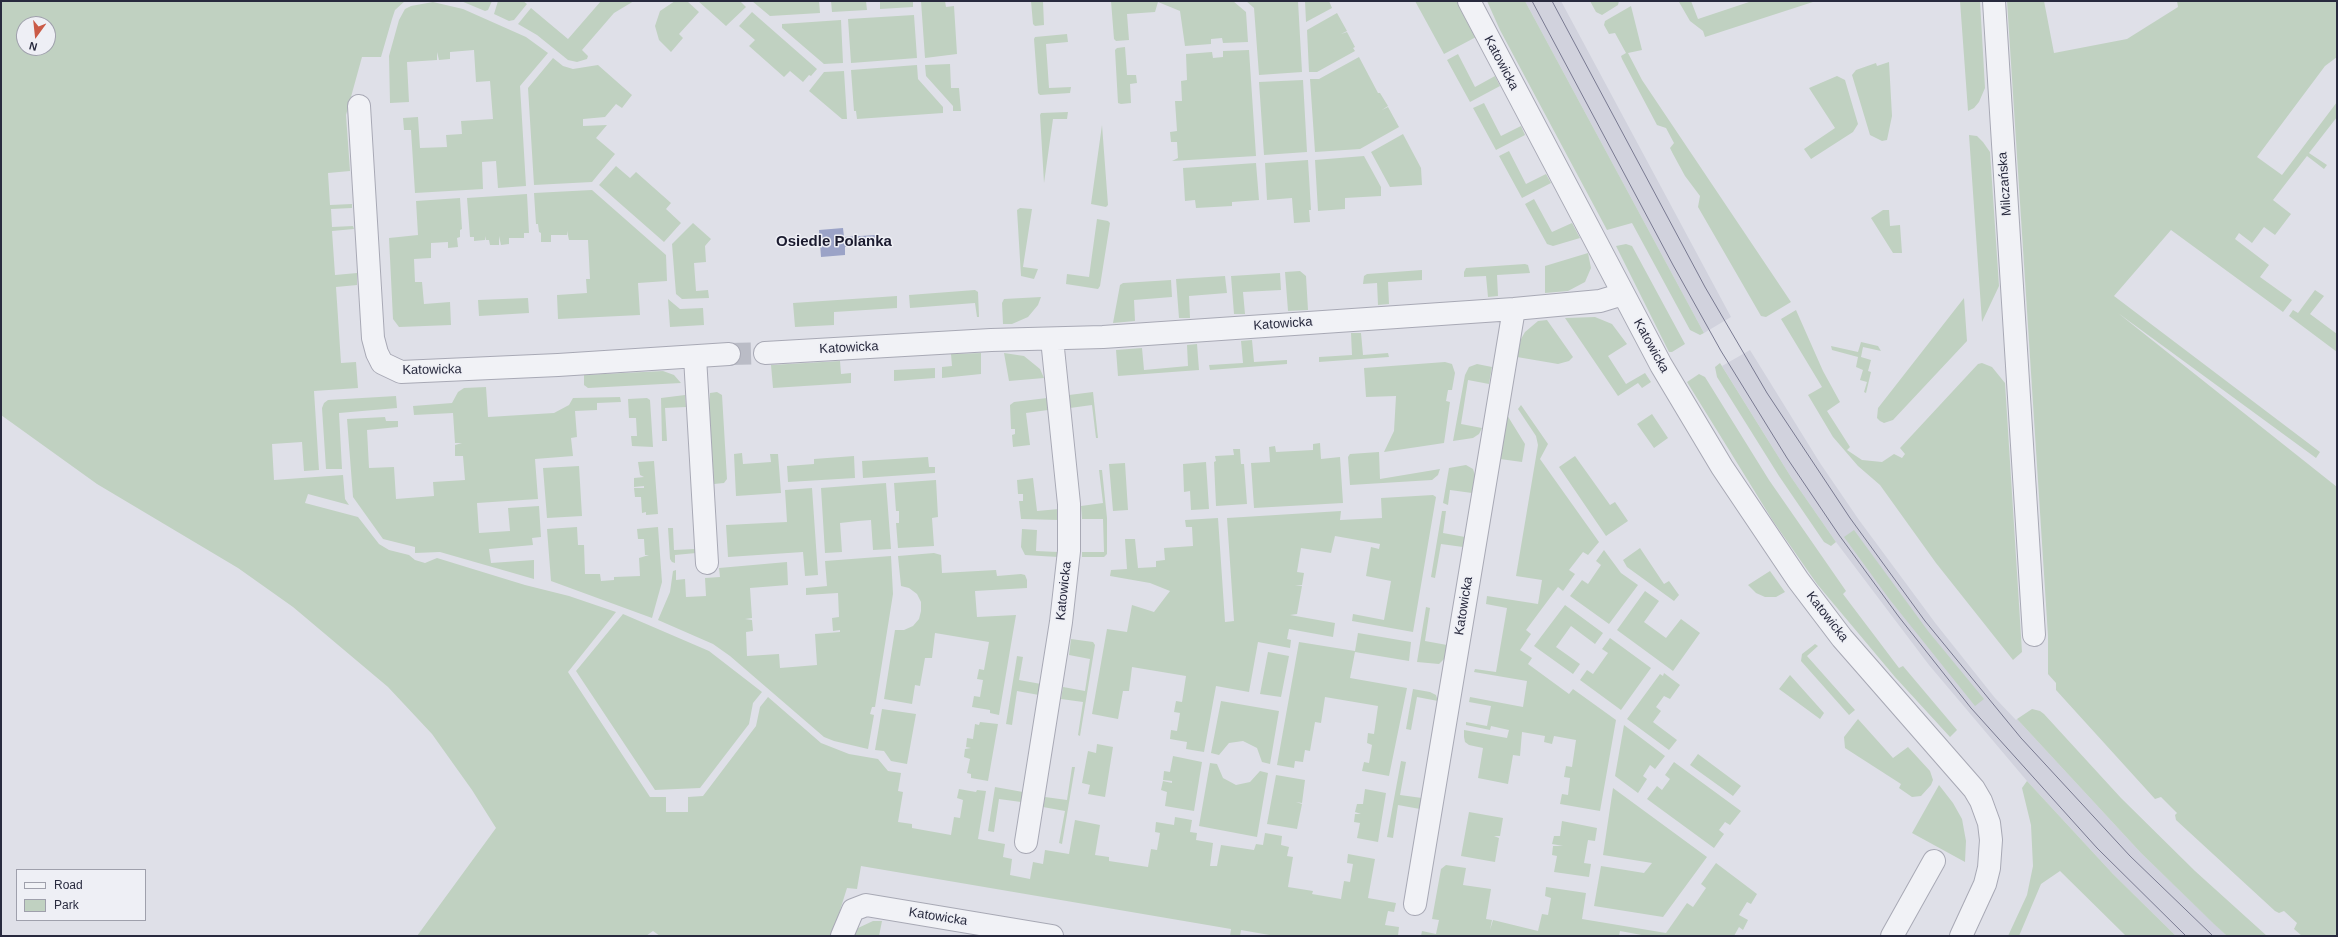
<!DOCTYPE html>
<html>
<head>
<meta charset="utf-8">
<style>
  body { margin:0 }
  #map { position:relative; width:2338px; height:937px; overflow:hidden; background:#dfe0e8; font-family:Arial,sans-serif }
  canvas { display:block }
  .frame { position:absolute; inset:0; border:2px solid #282a3e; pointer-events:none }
  .legend { position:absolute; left:16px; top:869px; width:130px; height:52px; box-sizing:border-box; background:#eeeff5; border:1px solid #9fa0ac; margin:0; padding:5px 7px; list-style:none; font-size:12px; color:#282a3e }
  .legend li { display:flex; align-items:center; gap:8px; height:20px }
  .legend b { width:20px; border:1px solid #9fa0ac }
  .north { position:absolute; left:16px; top:16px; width:40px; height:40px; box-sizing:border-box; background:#eeeff5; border:1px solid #9fa0ac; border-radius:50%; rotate:195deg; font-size:11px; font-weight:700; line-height:16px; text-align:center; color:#282a3e }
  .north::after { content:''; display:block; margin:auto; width:14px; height:18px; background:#ca5b47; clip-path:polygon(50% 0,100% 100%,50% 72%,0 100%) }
</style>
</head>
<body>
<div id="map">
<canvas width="2338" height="937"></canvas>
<div class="frame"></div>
<ul class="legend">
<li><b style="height:5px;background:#f1f2f6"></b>Road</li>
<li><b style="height:11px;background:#c0d1c1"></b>Park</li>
</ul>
<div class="north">N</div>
</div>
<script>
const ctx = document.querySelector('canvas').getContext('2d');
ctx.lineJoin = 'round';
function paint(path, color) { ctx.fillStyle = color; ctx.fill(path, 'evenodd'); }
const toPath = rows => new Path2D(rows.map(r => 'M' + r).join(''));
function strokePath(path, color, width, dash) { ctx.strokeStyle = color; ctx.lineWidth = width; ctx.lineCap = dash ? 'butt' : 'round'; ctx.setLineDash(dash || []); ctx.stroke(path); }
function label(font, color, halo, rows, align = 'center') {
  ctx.font = font + ' Arial,sans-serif'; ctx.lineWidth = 3; ctx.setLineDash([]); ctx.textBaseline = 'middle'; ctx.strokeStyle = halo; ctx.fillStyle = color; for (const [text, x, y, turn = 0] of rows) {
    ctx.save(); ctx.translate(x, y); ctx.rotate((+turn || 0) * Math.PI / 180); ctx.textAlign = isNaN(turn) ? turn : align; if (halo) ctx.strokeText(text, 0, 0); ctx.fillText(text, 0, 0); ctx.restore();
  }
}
const built = toPath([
  [1525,1,1561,1,1731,317,1704,333],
  [1750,350,1820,463,1859,520,1936,624,1995,698,2016,720,2017,719,2141,853,2227,936,2176,936,2113,874,2027,781,1929,665,1836,542,1791,477,1722,366]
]);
const green = toPath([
  [1,1,405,1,395,10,392,19,381,57,362,57,346,115,350,171,328,173,330,205,352,204,352,208,331,209,332,227,353,226,354,229,332,231,335,275,357,273,357,285,336,287,341,363,356,362,358,388,314,391,319,470,304,471,302,442,272,444,274,480,343,475,345,499,349,505,308,494,305,503,358,517,379,544,389,550,409,555,415,560,425,563,437,558,525,585,569,596,616,612,568,672,650,797,666,797,666,812,688,812,688,797,703,796,756,726,760,707,768,697,821,743,849,754,878,759,888,771,901,773,898,791,903,792,898,822,912,824,912,828,951,835,954,817,960,818,963,800,957,798,959,789,976,792,977,790,986,791,978,839,1005,844,1003,857,1012,859,1010,875,1030,879,1033,862,1043,864,1045,850,1069,854,1075,820,1100,825,1095,855,1109,857,1109,861,1148,867,1151,849,1157,850,1160,833,1155,832,1156,822,1174,825,1175,817,1192,820,1190,832,1197,833,1196,840,1213,843,1210,866,1217,866,1221,845,1254,850,1256,844,1263,845,1265,833,1282,836,1281,845,1289,847,1287,856,1293,857,1288,887,1313,891,1312,894,1341,899,1344,881,1350,882,1353,864,1347,863,1348,854,1375,859,1368,898,1396,903,1394,912,1388,911,1385,925,1399,927,1398,936,1275,936,1241,930,1240,936,1230,936,1231,929,861,866,857,889,847,888,832,936,660,936,653,931,646,936,417,936,496,828,472,790,432,734,388,687,293,607,238,568,97,484,1,415],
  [24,24,48,24,48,48,24,48],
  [461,1,492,1,488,10,485,11],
  [498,1,523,1,527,4,514,20,509,21,494,14],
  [601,1,634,1,614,13,582,50,588,56,587,59,577,62,568,60,537,35,518,24,531,8,568,39],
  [675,1,687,1,699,12,679,34,683,38,671,52,659,40,655,26,660,11],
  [698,1,740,1,746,7,726,26],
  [752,1,819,1,820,13,770,16],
  [831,1,866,1,867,10,832,12],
  [880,1,913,1,913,7,880,9],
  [921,1,945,1,946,7,954,6,957,54,925,58],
  [1031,1,1043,1,1044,25,1035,26,1033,24],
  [1111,1,1233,1,1246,12,1248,42,1223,43,1222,38,1211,39,1211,44,1185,46,1180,11,1158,2,1155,12,1127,14,1129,40,1116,41,1114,39],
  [1246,1,1298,1,1302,72,1259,75,1254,8],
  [1305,1,1329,1,1332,8,1306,22],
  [1415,1,1460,1,1476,37,1444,54],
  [1487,1,1525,1,1704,333,1700,335,1690,330,1632,223,1607,230,1500,30],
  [1590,1,1619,1,1618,5,1602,15,1596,12],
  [1691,1,1698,19,1752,1,1816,1,1705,37,1703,31,1690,21,1679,2],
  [1960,1,1980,1,1985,88,1979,102,1974,108,1968,111],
  [2007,1,2044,1,2054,53,2127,39,2178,7,2177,1,2337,1,2337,57,2325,66,2257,157,2282,175,2337,102,2337,117,2309,153,2327,165,2324,169,2307,156,2273,200,2291,214,2275,235,2264,227,2252,243,2239,233,2235,239,2269,265,2260,277,2292,300,2283,312,2171,230,2114,296,2320,452,2316,458,2118,313,2337,487,2337,936,2302,936,2294,929,2297,923,2284,911,2279,913,2275,911,2176,820,2175,815,2177,813,2161,797,2155,799,2056,690,2056,683,2048,674,2048,636],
  [433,2,463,9,526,37,548,53,520,86,526,186,498,188,496,161,482,162,483,189,415,193,411,130,404,130,403,118,418,117,420,148,447,147,446,135,462,134,461,121,493,119,490,81,476,82,474,50,450,52,450,59,439,60,437,52,437,60,407,62,409,102,390,103,389,56,399,20,405,9,411,6],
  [1631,6,1642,50,1628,53,1642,80,1791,302,1766,317,1761,316,1698,207,1700,196,1685,176,1673,154,1670,148,1674,143,1666,128,1657,125,1622,59,1621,56,1626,53,1615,33,1609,34,1604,25,1605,21],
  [752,12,817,69,811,76,809,75,803,82,790,71,784,77,749,46,755,40,739,26],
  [1337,13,1347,31,1341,34,1347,32,1355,47,1353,48,1355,51,1317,72,1309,72,1307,30],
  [914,15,917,58,851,63,848,19],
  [841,20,843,63,824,64,782,28,782,24],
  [1067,34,1068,42,1046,44,1049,88,1071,87,1070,93,1040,95,1038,93,1034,39,1035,37],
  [1125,47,1127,75,1136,75,1137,83,1130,84,1131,103,1121,104,1118,103,1115,50,1117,48],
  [1249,50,1256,156,1172,161,1178,158,1177,142,1171,142,1170,132,1177,131,1175,101,1182,101,1181,81,1187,80,1186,54,1212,52,1213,58,1223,57,1223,51],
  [1458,54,1475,87,1495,76,1500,86,1470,102,1447,60],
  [1359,57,1378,93,1380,93,1388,106,1382,110,1388,107,1399,127,1360,149,1315,152,1310,79,1319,79],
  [553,58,563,66,573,69,598,65,632,95,622,108,616,104,605,117,583,119,583,126,607,125,596,138,615,154,592,182,534,185,528,88],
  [1889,62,1892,116,1887,140,1882,141,1870,135,1852,75,1856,70,1876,63,1877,66],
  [950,64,951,88,959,88,961,111,953,111,953,106,926,76,925,65],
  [917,65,918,79,943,107,943,113,857,119,856,111,854,111,851,70],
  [844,71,847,119,842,119,809,91,824,72],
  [1837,76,1845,80,1858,124,1853,132,1811,159,1804,149,1835,128,1809,88],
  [1303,80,1307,152,1264,155,1259,82],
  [1484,103,1501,136,1521,126,1525,135,1496,150,1473,108],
  [1068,112,1067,119,1053,119,1044,183,1040,115,1041,113],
  [1102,125,1108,205,1106,207,1091,204],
  [1403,134,1421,168,1422,185,1390,187,1371,152],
  [1969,135,1977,136,1983,142,1990,152,1999,286,1982,322],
  [1509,151,1526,184,1546,174,1551,183,1522,198,1499,156],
  [1364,156,1381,187,1381,196,1345,198,1345,209,1318,211,1315,160],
  [1308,160,1311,210,1309,210,1310,222,1294,223,1292,198,1267,200,1265,163],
  [1256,163,1259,200,1232,202,1232,206,1196,208,1195,200,1185,201,1183,168],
  [616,166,630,178,636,172,671,203,666,209,681,223,664,242,599,185],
  [592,190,666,255,667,281,638,283,640,315,558,319,557,295,587,293,586,279,590,279,588,240,569,240,567,231,567,235,551,235,551,242,541,242,541,233,539,232,538,224,536,224,534,193],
  [527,194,529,233,524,233,524,238,509,238,509,244,501,245,499,236,499,245,490,245,489,240,486,240,486,236,485,240,474,241,474,237,470,237,467,198],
  [460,198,462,229,460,230,460,237,457,238,458,247,448,248,448,242,431,243,431,258,414,259,415,282,422,282,424,304,450,302,451,325,399,327,393,319,389,238,418,235,416,201],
  [1534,199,1552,232,1572,223,1580,238,1553,246,1547,244,1525,204],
  [1020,208,1032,209,1023,267,1038,269,1034,279,1021,276,1017,210],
  [1883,210,1889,210,1890,226,1900,225,1902,253,1893,253,1871,218],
  [1097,219,1108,221,1110,223,1100,286,1098,289,1066,284,1067,274,1089,277],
  [693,223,711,239,705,246,706,262,694,263,696,291,708,290,709,298,682,299,676,294,672,244],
  [1626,244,1632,246,1685,344,1672,352,1669,352,1616,246],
  [1588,253,1591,268,1585,282,1568,291,1545,293,1545,266],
  [1525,264,1528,265,1530,273,1497,275,1498,296,1488,297,1486,276,1464,277,1464,272,1466,268],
  [1422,270,1422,280,1388,282,1389,304,1378,305,1377,283,1363,284,1364,276,1367,274],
  [1300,271,1306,276,1308,310,1288,311,1285,272],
  [1280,273,1281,290,1243,292,1245,314,1234,314,1231,276],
  [1225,276,1227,293,1189,296,1190,318,1179,318,1176,279],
  [1171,280,1172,297,1134,300,1135,321,1113,323,1120,285,1123,283],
  [975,290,978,292,979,317,977,317,975,303,910,308,909,295],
  [2315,290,2324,296,2310,314,2337,334,2337,352,2289,316,2293,310,2298,313],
  [897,296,897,308,834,312,834,325,795,327,793,303],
  [1041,297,1038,305,1028,317,1012,324,1003,324,1002,303,1004,299],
  [528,298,529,313,479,316,478,300],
  [1964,298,1967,341,1893,420,1884,423,1880,421,1877,418,1878,408],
  [668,299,680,309,703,308,704,325,670,327],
  [1796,310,1823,371,1840,402,1827,411,1850,447,1847,450,1862,460,1882,462,1894,454,1902,458,1905,454,1900,448,1978,364,1982,363,1992,367,2005,383,2022,652,2013,660,1936,563,1880,485,1858,466,1833,437,1808,395,1822,387,1781,319],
  [1595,317,1612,324,1627,344,1608,356,1626,384,1645,373,1651,382,1642,388,1638,383,1618,396,1565,318],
  [1547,320,1573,357,1569,361,1558,364,1517,357,1521,339,1525,332,1538,321],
  [1351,333,1361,333,1363,355,1388,353,1389,357,1319,362,1319,357,1352,355],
  [1252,340,1254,362,1287,360,1287,364,1210,370,1209,365,1243,363,1241,341],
  [1861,342,1878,346,1881,351,1863,347,1861,357,1871,360,1868,371,1871,372,1866,393,1864,392,1867,382,1860,380,1863,370,1856,367,1858,357,1832,350,1831,346,1858,352],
  [1197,344,1199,370,1118,376,1116,350,1142,348,1144,370,1188,366,1187,345],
  [981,353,981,374,942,378,942,367,952,366,951,354],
  [1004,353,1024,356,1040,369,1044,378,1009,381],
  [840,361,841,374,851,373,851,383,773,388,771,365],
  [1445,362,1452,364,1455,373,1452,390,1448,390,1446,401,1450,402,1444,443,1384,452,1394,431,1396,396,1366,397,1364,368],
  [1720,363,1791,477,1836,542,1831,546,1824,542,1779,476,1717,377,1715,367],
  [1477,364,1492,367,1489,384,1468,380,1461,424,1482,428,1479,434,1473,438,1453,441,1465,375,1469,367],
  [935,368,935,378,894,381,894,370],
  [663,371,674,375,681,383,588,388,584,385,584,375],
  [1699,374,1705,377,1769,480,1846,591,1843,594,1899,668,1903,666,1957,730,1950,737,1895,677,1817,584,1773,521,1687,382],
  [486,387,488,417,554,413,569,405,573,398,620,397,621,402,597,403,597,410,575,411,577,437,571,438,573,456,535,459,538,499,477,503,479,533,510,531,508,508,539,506,541,537,532,538,533,545,489,549,491,563,534,560,534,579,440,552,415,553,415,547,383,539,353,497,347,419,385,417,386,421,398,421,398,427,367,430,369,468,394,467,396,499,434,496,433,482,465,480,463,456,455,456,455,445,462,443,455,443,453,413,414,415,413,406,452,403,458,392,464,388],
  [717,392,722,395,727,479,724,483,714,484,709,405,710,393],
  [1093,392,1098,438,1096,438,1092,405,1070,408,1069,395],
  [685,395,686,407,665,408,667,441,662,441,661,398],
  [396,396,397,408,339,413,342,469,326,469,322,408,324,403,328,400],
  [647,398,650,400,653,447,632,446,631,436,637,436,636,418,629,418,628,399],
  [1047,398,1048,410,1026,413,1030,445,1013,447,1012,435,1015,434,1015,429,1011,429,1010,405,1014,402],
  [1521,405,1548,444,1540,459,1599,542,1588,555,1583,552,1569,570,1575,574,1563,591,1558,587,1526,630,1531,634,1520,650,1532,658,1528,664,1569,694,1573,689,1616,720,1600,811,1560,804,1562,794,1568,795,1570,778,1564,777,1566,766,1572,767,1576,740,1554,736,1552,744,1544,742,1545,736,1522,732,1520,756,1513,755,1508,784,1478,778,1483,748,1469,745,1465,742,1464,737,1464,730,1507,738,1509,730,1491,726,1490,730,1466,725,1466,722,1487,726,1491,706,1469,702,1470,697,1523,707,1527,681,1474,672,1475,669,1496,672,1507,608,1486,604,1487,596,1538,604,1542,580,1516,576,1538,445,1536,436,1518,409],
  [1652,414,1668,438,1654,448,1637,424],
  [1507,415,1525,444,1522,462,1500,459],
  [1320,443,1321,459,1340,457,1343,503,1254,508,1251,463,1270,462,1269,447,1275,446,1276,452,1313,450,1313,444],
  [1233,449,1240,449,1241,464,1244,464,1247,504,1216,506,1214,462,1216,461,1215,456,1234,455],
  [1379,452,1380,479,1440,469,1438,475,1432,480,1350,485,1348,457,1350,454],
  [742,453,743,464,771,462,770,454,778,454,781,493,736,496,734,454],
  [854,456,855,478,788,482,787,466,814,464,814,459],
  [1575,456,1610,505,1615,502,1628,521,1606,536,1559,467],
  [928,457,929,467,935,467,935,473,863,478,862,461],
  [654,461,658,514,646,515,646,512,642,513,641,497,635,497,634,488,644,488,644,486,634,487,634,478,644,477,640,475,638,462],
  [1206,462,1209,509,1191,510,1190,491,1184,492,1183,464],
  [1125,463,1128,510,1113,511,1109,464],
  [1466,465,1473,469,1475,475,1472,493,1450,490,1448,505,1443,503,1449,468],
  [579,466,582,516,547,518,543,468],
  [1099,470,1102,470,1107,518,1107,554,1104,557,1082,557,1082,552,1104,552,1103,519,1082,519,1081,506,1103,503],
  [1033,478,1037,511,1059,509,1059,520,1021,519,1019,501,1023,501,1023,494,1018,494,1017,480],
  [936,480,938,517,932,518,934,546,898,548,896,523,899,523,899,511,896,511,894,483],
  [886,483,891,549,873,550,871,520,858,521,840,523,842,552,825,553,821,488],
  [812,488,818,575,805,576,803,552,728,557,726,525,787,522,785,490],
  [1433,495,1436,497,1413,632,1352,621,1353,614,1384,620,1391,581,1366,576,1371,547,1379,549,1380,544,1335,536,1331,553,1301,548,1297,572,1304,573,1302,585,1295,585,1302,586,1297,614,1290,615,1335,623,1333,637,1289,629,1287,639,1291,640,1290,648,1258,642,1249,692,1216,686,1204,752,1186,749,1187,742,1170,739,1171,730,1177,731,1180,713,1174,712,1176,701,1182,702,1186,676,1132,667,1129,691,1123,691,1118,719,1092,714,1107,629,1127,632,1132,605,1154,612,1170,591,1150,583,1110,576,1111,570,1127,569,1125,539,1135,539,1138,568,1156,567,1156,561,1165,560,1164,548,1193,546,1192,527,1186,527,1185,520,1218,518,1225,622,1234,621,1227,518,1341,511,1340,520,1382,518,1381,498],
  [1442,511,1446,511,1443,533,1465,537,1463,547,1441,544,1435,578,1431,577],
  [577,527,578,545,584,545,585,574,600,574,601,581,614,580,614,577,640,576,639,558,649,555,645,555,644,539,638,539,637,529,658,527,662,582,652,618,551,581,547,529],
  [668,528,673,528,674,550,695,549,696,553,675,555,675,563,672,562,670,559],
  [1022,529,1037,530,1036,551,1058,552,1058,557,1025,555,1021,547],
  [1854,530,1928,631,1984,699,1975,706,1890,600,1844,537],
  [1640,548,1664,584,1669,581,1679,595,1674,601,1627,567,1623,560],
  [1604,550,1621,573,1638,585,1609,624,1570,596,1582,580,1588,584,1601,565,1596,561],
  [934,553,941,555,942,573,996,570,997,576,1021,574,1025,575,1027,580,1027,588,975,591,977,617,1016,615,999,715,990,713,990,710,972,707,974,696,980,697,983,680,977,679,979,669,984,670,989,642,935,633,932,658,925,658,920,686,915,685,912,704,884,699,895,630,904,630,913,626,919,619,921,611,921,602,917,594,909,588,901,586,898,556],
  [891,556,893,594,875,707,872,707,870,714,874,715,868,749,834,741,824,737,730,656,713,644,658,620,670,592,673,571,676,570,676,580,685,579,686,597,706,596,705,578,720,577,719,568,787,562,788,585,750,588,752,618,745,619,752,620,753,631,746,632,747,656,779,654,780,668,817,665,815,634,840,632,840,630,833,631,832,618,839,617,838,593,806,595,806,588,827,586,825,561],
  [1770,571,1785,592,1776,597,1765,597,1756,593,1748,585],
  [1645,591,1659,601,1644,622,1666,638,1681,619,1700,633,1673,671,1617,630],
  [1565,605,1603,633,1595,644,1571,626,1556,647,1580,664,1573,674,1534,646],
  [1426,607,1430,608,1425,641,1447,645,1445,658,1439,664,1417,662],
  [623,614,709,651,762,692,753,703,749,724,700,788,655,790,576,671],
  [1358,633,1411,642,1409,661,1355,652,1350,678,1407,688,1389,776,1362,771,1364,762,1369,763,1372,745,1367,743,1368,733,1374,734,1378,706,1325,697,1321,723,1315,722,1310,751,1305,750,1303,762,1295,761,1294,768,1277,765,1299,642,1355,651],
  [1610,638,1651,668,1621,710,1580,680,1587,670,1593,674,1608,653,1602,649],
  [1071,639,1093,642,1095,645,1080,736,1078,735,1083,702,1061,699,1063,687,1085,691,1090,659,1069,655],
  [1815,644,1818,646,1807,656,1855,710,1849,715,1801,661,1802,654],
  [1268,652,1289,656,1281,697,1260,694],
  [1017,656,1023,657,1019,680,1041,684,1039,695,1017,691,1012,725,1006,724],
  [1664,673,1680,685,1670,699,1664,696,1656,707,1661,711,1653,722,1677,740,1669,750,1627,719,1660,674,1663,676],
  [1790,675,1824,713,1820,719,1779,689],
  [1413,689,1430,692,1436,695,1438,701,1417,697,1411,730,1406,729],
  [1221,701,1279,711,1270,764,1262,762,1257,748,1243,741,1229,743,1219,755,1211,753],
  [882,709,916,714,907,764,891,761,884,751,875,750],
  [2032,709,2040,711,2044,714,2121,798,2195,871,2267,936,2227,936,2214,924,2141,853,2017,719],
  [1858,719,1893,758,1908,747,1930,771,1933,780,1931,785,1921,796,1912,797,1899,788,1901,784,1845,748,1844,737],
  [980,722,998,724,988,781,971,778,971,774,967,773,970,759,964,757,965,749,971,748,966,747,967,738,973,739,975,724,979,725],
  [1624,725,1665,756,1655,769,1650,765,1643,776,1647,779,1638,793,1615,776],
  [1097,744,1113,747,1105,797,1088,794,1090,785,1082,783,1088,751,1096,753],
  [1698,754,1741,786,1733,796,1690,765],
  [1173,756,1202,762,1194,811,1165,806,1167,792,1161,790,1163,781,1172,783,1172,781,1163,780,1164,771,1170,772],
  [1401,761,1406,762,1400,795,1422,798,1420,809,1398,805,1393,838,1387,837],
  [1674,762,1741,811,1730,825,1725,822,1719,830,1724,834,1714,848,1647,799,1657,786,1662,790,1670,779,1665,775],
  [1210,763,1217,764,1223,778,1236,785,1250,782,1260,771,1268,773,1257,837,1199,826],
  [1072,767,1075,767,1062,844,1059,843,1065,811,1043,807,1045,797,1067,800],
  [1276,775,1305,780,1302,803,1296,802,1302,804,1297,829,1267,824],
  [2027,781,2113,874,2176,936,2126,936,2060,871,2041,884,2019,936,2008,936,2027,895,2033,866,2031,825,2022,788],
  [1939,785,1953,803,1962,819,1966,841,1965,862,1912,833],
  [995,787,1023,792,1021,802,999,799,994,832,988,831],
  [1613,788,1707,857,1663,917,1594,906,1601,866,1644,873,1652,863,1603,855],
  [1365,789,1386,793,1378,842,1357,838,1360,823,1354,822,1355,814,1361,814,1355,812,1357,804,1363,804],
  [1469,812,1503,818,1500,836,1494,836,1499,838,1495,862,1461,856],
  [1562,821,1597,828,1595,841,1588,840,1584,863,1591,864,1589,877,1554,872,1557,856,1552,855,1553,846,1563,846,1552,844,1554,836,1560,836],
  [1716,863,1757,894,1751,904,1747,902,1739,915,1748,920,1743,930,1739,927,1734,936,1647,936,1620,931,1619,936,1421,936,1422,931,1436,934,1439,920,1432,919,1441,869,1446,865,1466,868,1463,885,1491,889,1486,919,1492,920,1490,930,1493,920,1538,931,1542,914,1548,915,1551,898,1545,896,1546,887,1586,893,1582,919,1666,933,1687,903,1693,907,1706,888,1701,884],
  [873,921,882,921,879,936,852,936,858,928]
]);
const water = toPath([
  [843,228,844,237,876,235,877,244,845,247,845,255,821,257,819,230]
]);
const minorTunnel = toPath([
  [729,354,765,353]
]);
const minor = toPath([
  [1469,1,1661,365,1722,467,1798,580,1842,638,1974,789,1981,801,1989,823,1991,840,1989,868,1985,884,1961,936],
  [1994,1,2034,635],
  [359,106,373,338,377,353,382,363,401,372,558,365,729,354],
  [765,353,991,340,1103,337,1514,309,1600,301,1623,294],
  [695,357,707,563],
  [1026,842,1061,622,1069,551,1069,504,1052,339],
  [1415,904,1514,309],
  [842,936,853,910,866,905,1052,936],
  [1892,936,1934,861]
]);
const tram = toPath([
  [1532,1,1673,265,1721,351,1787,458,1839,535,1899,617,1971,708,2097,848,2186,936],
  [1552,1,1705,287,1767,393,1850,518,1925,621,2021,738,2130,856,2213,936]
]);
const streetNames = [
  ["Katowicka",1501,63,62],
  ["Milczańska",2005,184,-94],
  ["Katowicka",1283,324,-4],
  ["Katowicka",1651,346,61],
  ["Katowicka",849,348,-3],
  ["Katowicka",432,370,-1],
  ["Katowicka",1064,591,-84],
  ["Katowicka",1464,606,-81],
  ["Katowicka",1827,617,52],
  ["Katowicka",938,917,9]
];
const quarterNames = [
  ["Osiedle Polanka",834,242]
];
paint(built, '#d1d2dd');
paint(green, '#c0d1c1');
paint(water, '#9ba3c7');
strokePath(minorTunnel, '#babcc6', 22, [22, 11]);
strokePath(minor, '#a8a9b5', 24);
strokePath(minor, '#f1f2f6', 22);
strokePath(tram, '#797a91', 1);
label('13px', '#282a3e', '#eeeff5', streetNames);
label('bold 15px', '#1b1b2f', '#eeeff5', quarterNames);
</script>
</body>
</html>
